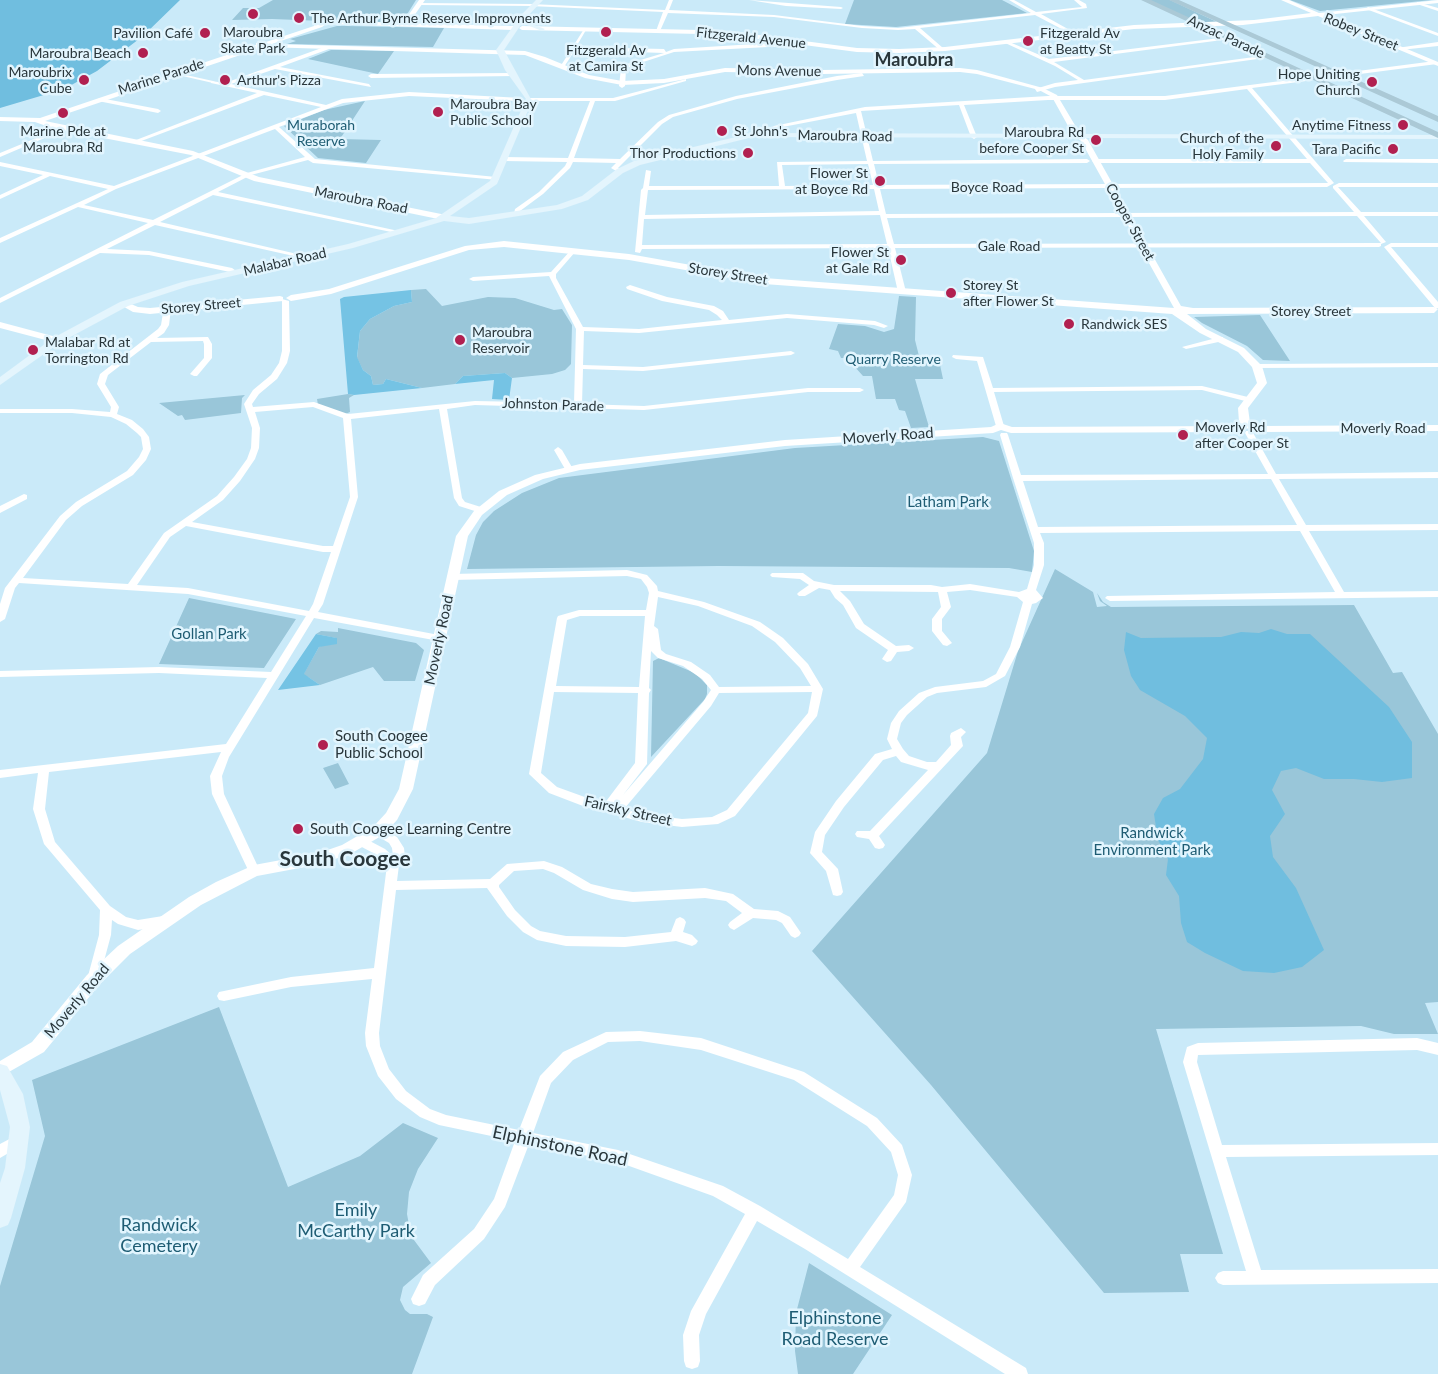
<!DOCTYPE html>
<html>
<head>
<meta charset="utf-8">
<style>
  body { margin:0 }
  canvas { display:block; background:#caeaf9 }
</style>
</head>
<body>
<canvas width="1438" height="1374"></canvas>
<script>
const ctx = document.querySelector('canvas').getContext('2d');
ctx.lineJoin = 'round';
function paint(path, color) { ctx.fillStyle = color; ctx.fill(path, 'evenodd'); }
const toPath = rows => new Path2D(rows.map(r => 'M' + r).join(''));
function strokePath(path, color, width, dash) { ctx.strokeStyle = color; ctx.lineWidth = width; ctx.lineCap = dash ? 'butt' : 'round'; ctx.setLineDash(dash || []); ctx.stroke(path); }
function label(font, color, halo, rows, align = 'center') {
  ctx.font = font + ' Lato,sans-serif'; ctx.lineWidth = 5; ctx.setLineDash([]); ctx.textBaseline = 'middle'; ctx.strokeStyle = halo; ctx.fillStyle = color; for (const [text, x, y, turn = 0] of rows) {
    ctx.save(); ctx.translate(x, y); ctx.rotate((+turn || 0) * Math.PI / 180); ctx.textAlign = isNaN(turn) ? turn : align; if (halo) ctx.strokeText(text, 0, 0); ctx.fillText(text, 0, 0); ctx.restore();
  }
}
const green = toPath([
  [273,0,416,0,401,24,272,19,232,20,243,8,259,8],
  [854,0,1002,0,1027,13,896,27,845,24],
  [1148,0,1170,0,1217,22,1199,23],
  [1290,0,1432,0,1320,11],
  [337,26,346,26,444,28,433,47,287,44,296,41,290,39],
  [331,50,338,50,394,51,378,74,308,59],
  [365,101,340,139,381,140,366,163,318,158,284,126,324,110],
  [426,289,442,306,488,297,515,298,554,310,562,309,572,325,571,364,565,370,552,374,512,378,505,373,463,376,455,384,422,388,386,379,383,384,373,385,371,376,363,370,357,358,360,331,370,319,394,306,412,302,411,290],
  [899,296,916,297,915,340,920,360,939,360,943,379,915,379,929,427,911,428,905,411,899,410,895,399,876,399,872,376,863,376,854,366,853,358,841,358,838,351,829,349,838,324,865,326,884,332,894,329],
  [1260,315,1290,361,1263,360,1247,346,1202,323,1194,317],
  [348,394,354,395,349,398,350,412,343,415,318,405,317,399],
  [245,395,242,398,241,413,185,420,182,415,178,416,159,403],
  [983,437,999,441,1034,551,1032,572,1009,568,719,566,467,569,476,535,483,522,494,511,522,493,559,478,795,448],
  [1055,569,1093,592,1097,607,1107,606,1100,601,1097,593,1103,602,1111,607,1354,605,1393,673,1402,672,1438,734,1438,1002,1425,1003,1438,1034,1394,1034,1361,1026,1156,1029,1223,1254,1180,1254,1189,1292,1104,1293,931,1085,812,951,987,753,1018,651],
  [189,598,296,619,264,668,159,664],
  [338,628,416,643,424,650,415,681,384,681,373,667,320,685,308,677,302,677,319,647,336,638,316,634,321,631,338,632],
  [659,658,695,673,707,685,707,694,705,699,651,757,653,661],
  [338,763,349,784,335,789,323,768],
  [219,1007,288,1187,360,1156,403,1123,438,1138,418,1169,409,1192,407,1214,411,1236,431,1263,403,1287,400,1300,405,1310,410,1314,427,1314,433,1317,412,1374,0,1374,0,1286,45,1136,32,1080],
  [809,1263,892,1315,853,1374,798,1374,795,1351,796,1313]
]);
const forest = toPath([
  [411,290,412,302,394,306,370,319,360,331,357,357,363,370,371,376,373,385,383,384,386,379,422,388,354,395,348,394,340,299,344,297],
  [505,373,512,378,509,400,492,399,494,380,455,384,463,376],
  [316,634,337,638,337,644,319,647,304,674,320,685,278,690]
]);
const water = toPath([
  [0,0,180,0,143,36,97,71,64,89,0,108],
  [1271,629,1287,634,1310,634,1389,707,1412,742,1412,778,1382,782,1354,779,1324,779,1296,768,1281,771,1272,790,1285,814,1270,836,1273,857,1296,888,1324,950,1302,967,1274,973,1243,971,1205,953,1187,942,1181,923,1179,896,1166,875,1168,859,1158,840,1154,814,1163,798,1180,789,1203,759,1207,738,1185,716,1140,690,1131,676,1124,650,1126,632,1141,638,1221,637,1241,632,1259,633]
]);
const pedestrian = toPath([
  [177,73,213,81,215,82,213,83,178,75,177,73]
]);
const minor = toPath([
  [669,0,673,0,669,10,774,15,862,26,898,28,1031,13,1009,0,1014,0,1036,12,1082,7,1074,0,1079,0,1086,4,1087,8,1041,14,1075,33,1073,35,1035,15,920,28,943,48,941,51,915,29,898,30,862,28,774,17,668,13,660,31,658,32,656,31,663,12,530,6,420,5,418,4,420,3,530,4,665,10,669,0],
  [749,0,841,7,843,8,841,9,786,6,749,0],
  [1417,2,1438,8,1438,11,1417,4,1417,2],
  [1368,7,1438,33,1438,36,1366,9,1368,7],
  [584,29,586,30,576,47,664,49,666,52,674,49,787,42,795,41,797,42,787,46,674,52,631,66,626,70,625,86,622,88,619,86,621,68,627,64,664,53,575,50,564,67,560,67,584,29],
  [1228,37,1230,39,1054,62,1084,80,1269,55,1272,57,1055,87,1037,92,1035,89,1055,83,1078,80,1055,66,1003,42,1007,41,1049,59,1228,37],
  [1438,42,1438,46,1400,50,1397,48,1438,42],
  [327,46,329,49,280,67,369,84,371,87,275,69,231,84,326,105,342,99,409,92,522,98,523,99,520,101,409,96,343,103,279,127,315,159,496,177,499,179,498,180,313,163,308,160,251,175,218,192,394,230,397,232,396,233,213,195,160,222,310,257,307,259,155,225,107,249,149,251,232,268,239,273,236,275,230,272,149,255,100,253,0,303,0,298,148,223,78,207,0,243,0,238,108,189,50,176,0,199,0,195,43,175,0,166,0,162,114,186,321,107,264,95,136,143,131,142,257,93,211,83,211,81,225,83,327,46],
  [275,129,305,157,247,173,153,220,84,205,116,189,275,129],
  [1435,61,1437,64,1252,88,1334,183,1327,187,880,189,886,214,1354,212,1333,188,1333,186,1339,183,1438,183,1438,187,1338,187,1361,212,1438,212,1438,216,1364,216,1386,242,1381,244,1381,246,1379,247,895,248,906,292,902,294,898,292,888,248,642,249,640,253,635,252,641,190,643,188,646,170,651,171,649,186,779,186,777,162,867,161,856,113,772,129,771,128,774,126,865,107,1048,96,1165,96,1435,61],
  [1247,89,1307,159,1095,159,1092,161,1095,163,1310,163,1328,183,879,185,874,164,1087,163,1090,161,1087,159,873,161,861,111,959,105,971,137,974,139,977,137,964,105,1048,100,1165,100,1247,89],
  [868,164,873,185,785,186,782,165,868,164],
  [874,189,879,211,645,215,648,190,874,189],
  [880,215,887,244,642,245,644,219,880,215],
  [1357,216,1381,243,894,244,887,218,1357,216],
  [512,73,514,76,371,78,368,76,371,74,512,73],
  [862,73,864,76,837,80,737,99,673,117,662,124,618,168,622,170,622,172,618,172,611,168,616,163,573,162,570,168,543,194,520,211,519,215,514,214,515,209,539,192,565,166,567,162,504,161,501,159,504,157,568,158,590,101,532,101,529,99,530,98,613,98,686,79,686,81,615,101,595,101,574,158,620,159,658,122,669,115,736,96,837,76,862,73],
  [100,98,158,109,161,111,158,113,98,101,98,99,100,98],
  [63,127,68,128,0,157,0,153,63,127],
  [1346,159,1438,159,1438,163,1344,162,1343,161,1346,159],
  [1391,243,1438,243,1438,247,1391,247,1438,302,1438,308,1435,308,1384,247,1391,243],
  [573,249,576,251,556,274,556,278,583,327,639,329,722,320,717,315,709,310,662,301,627,289,626,287,630,285,667,297,714,306,723,311,729,320,787,314,875,321,888,326,884,328,874,325,787,318,639,333,584,331,583,365,643,367,791,351,795,353,791,355,643,371,583,369,582,404,644,406,808,388,860,388,864,390,860,392,808,392,644,410,475,405,447,409,462,498,465,502,484,508,485,510,481,513,459,506,454,498,439,409,351,419,358,497,323,604,318,612,439,635,444,638,439,641,314,618,229,757,222,776,224,794,260,871,258,874,250,874,212,794,210,776,221,752,49,772,45,809,55,842,110,906,126,917,138,920,163,916,167,918,169,921,167,924,163,926,138,930,118,924,112,920,111,935,100,976,99,980,94,981,89,980,88,976,99,935,100,910,44,844,33,809,38,773,0,778,0,770,226,744,267,678,159,673,0,677,0,671,159,667,271,672,306,616,188,594,19,583,15,588,5,619,0,622,0,604,5,588,60,516,76,502,127,471,139,457,143,449,141,437,137,433,126,424,111,417,72,413,0,413,0,409,72,409,110,412,111,407,97,384,100,374,158,329,161,325,164,307,171,309,169,325,164,333,157,338,208,337,212,344,212,358,197,376,194,376,190,374,204,358,204,344,203,341,151,342,108,375,105,384,119,407,117,414,132,420,143,429,149,437,151,449,146,460,133,475,82,506,66,520,23,578,128,584,164,533,217,496,234,477,247,459,251,448,252,428,244,404,253,390,271,375,279,363,282,351,282,299,289,301,290,351,287,363,277,379,259,394,252,404,253,407,314,402,348,414,475,401,574,403,576,329,549,276,473,281,469,279,473,277,551,272,571,250,573,249],
  [313,407,343,418,350,497,333,546,323,546,192,522,223,500,240,481,255,459,259,448,260,428,255,412,313,407],
  [186,526,323,552,331,552,313,604,309,611,188,588,137,585,170,537,186,526],
  [1220,337,1223,337,1223,341,1186,349,1182,347,1220,337],
  [953,355,983,357,993,388,1202,386,1252,398,1253,400,1249,402,1202,390,994,392,1004,426,1000,428,996,426,977,361,956,359,952,357,953,355],
  [1438,363,1438,367,1257,368,1253,366,1257,364,1438,363],
  [1246,431,1252,431,1276,474,1438,472,1438,478,1279,479,1306,525,1438,524,1438,530,1309,531,1344,592,1438,591,1438,597,1110,601,1105,598,1107,596,1335,592,1300,531,1040,533,1044,543,1044,565,1036,590,1043,598,1036,603,1032,604,1020,647,1005,676,986,687,937,693,927,697,907,715,901,723,897,739,903,749,909,756,927,762,936,762,951,745,950,736,951,733,961,728,966,732,961,737,963,746,879,836,885,845,883,848,879,849,875,848,869,839,857,837,855,834,857,831,870,831,928,770,901,762,896,756,883,760,844,807,825,835,822,852,838,869,843,892,841,895,837,896,833,895,826,871,810,853,815,832,836,801,875,754,892,749,887,739,891,723,899,711,919,693,935,687,983,681,996,674,1010,647,1023,602,1017,597,970,590,947,592,951,607,942,619,942,631,952,643,947,646,943,645,932,631,932,619,941,607,938,592,840,591,850,601,864,624,896,646,909,645,914,648,909,651,897,652,891,661,887,662,882,659,888,650,856,628,843,605,835,598,830,590,819,588,805,596,799,596,797,594,799,592,809,585,800,579,772,577,770,575,772,573,803,573,814,581,834,585,931,585,942,587,970,584,1019,592,1027,589,1034,565,1034,543,1013,478,1000,435,1001,433,1007,433,1008,435,1021,475,1268,474,1245,433,1246,431],
  [1271,479,1297,525,1038,527,1023,481,1271,479],
  [558,447,562,450,573,469,572,471,566,471,565,469,554,450,558,447],
  [24,494,27,495,27,499,0,513,0,506,24,494],
  [627,570,647,575,657,586,658,591,704,602,760,622,783,638,808,664,823,689,817,716,735,816,718,824,682,827,642,822,583,806,549,793,529,774,557,618,558,616,579,610,646,610,649,593,647,587,641,579,627,576,452,580,447,577,452,574,627,570],
  [658,597,698,606,752,626,775,642,800,668,811,686,719,687,710,675,691,662,666,654,661,650,658,629,654,626,658,597],
  [580,616,645,616,639,687,556,686,567,620,580,616],
  [651,651,658,658,683,666,702,679,711,690,703,702,623,795,647,764,649,693,651,690,649,688,651,651],
  [554,692,638,693,635,763,604,804,557,787,541,773,554,692],
  [812,692,808,713,727,810,712,817,682,819,642,814,624,809,711,706,719,693,812,692],
  [378,827,397,837,404,848,405,857,399,865,397,881,490,879,507,864,544,861,562,867,591,884,612,889,633,892,705,888,733,894,754,909,778,911,790,917,801,933,799,936,795,938,791,936,782,923,776,920,753,918,734,930,730,928,728,925,730,922,742,913,726,901,705,898,633,902,612,899,583,890,554,873,543,869,514,871,499,885,499,887,515,910,531,926,540,931,566,936,625,937,671,932,676,919,680,917,684,919,686,922,683,932,692,935,698,941,696,944,692,946,676,941,625,947,566,946,537,940,523,932,507,916,487,888,396,890,379,1033,380,1046,389,1069,406,1091,430,1109,446,1115,519,1130,540,1076,563,1052,606,1032,640,1031,701,1038,804,1072,877,1118,902,1145,912,1175,906,1202,860,1267,1026,1368,1028,1374,1005,1374,805,1249,757,1221,706,1314,699,1335,700,1361,698,1367,692,1369,686,1367,684,1361,683,1335,691,1311,745,1214,713,1196,618,1162,529,1144,505,1207,484,1239,435,1285,425,1304,419,1306,413,1304,411,1299,423,1275,474,1229,494,1199,515,1141,439,1125,420,1117,396,1099,378,1076,366,1046,365,1033,372,979,291,987,224,1001,219,1000,217,996,219,992,224,991,291,977,374,968,387,865,377,855,358,845,356,842,358,839,366,839,385,849,393,856,392,848,389,843,374,834,372,831,374,828,378,827],
  [640,1041,701,1050,794,1080,867,1126,891,1152,898,1175,894,1195,848,1259,760,1206,723,1186,618,1150,533,1133,551,1083,573,1060,608,1042,640,1041],
  [1417,1038,1438,1043,1438,1055,1417,1050,1198,1055,1197,1062,1222,1145,1438,1143,1438,1155,1226,1157,1261,1270,1438,1269,1438,1283,1223,1285,1218,1283,1215,1278,1218,1273,1223,1271,1246,1271,1183,1062,1187,1047,1198,1043,1417,1038],
  [19,1134,24,1136,26,1140,24,1144,0,1158,0,1144,19,1134]
]);
const tertiary = toPath([
  [419,0,425,0,409,23,513,26,516,28,513,30,326,24,322,27,272,44,525,51,545,57,589,75,622,81,664,79,725,68,821,70,960,68,977,70,1043,88,1057,95,1079,132,1088,140,1181,306,1193,308,1434,307,1438,309,1434,313,1187,314,1206,329,1244,348,1262,366,1267,383,1248,408,1250,423,1263,426,1438,425,1438,431,1263,432,1245,428,1239,432,1011,433,1001,430,993,433,785,446,580,470,543,479,507,495,482,515,468,536,413,789,397,820,383,835,352,853,321,864,257,876,201,905,130,954,99,985,44,1052,0,1077,0,1061,32,1042,87,975,118,946,189,897,216,882,254,865,319,853,342,845,373,827,386,813,399,789,456,536,474,511,499,491,535,475,580,464,785,440,991,427,1000,423,1012,427,1234,426,1239,422,1238,408,1257,383,1252,367,1238,352,1200,333,1172,314,764,284,629,260,504,247,469,250,331,294,291,301,286,298,291,295,329,289,465,246,504,241,629,254,764,278,1174,308,1081,141,1072,133,1052,97,1039,90,977,74,960,72,821,74,725,72,664,83,622,85,585,78,525,55,264,47,45,121,193,151,259,177,446,215,447,217,443,220,254,181,191,155,52,128,35,122,0,121,0,117,40,118,256,45,256,43,263,43,314,26,314,24,325,20,403,23,419,0],
  [1281,0,1289,0,1319,13,1438,0,1438,3,1326,15,1438,62,1438,66,1318,16,1243,25,1134,29,945,51,899,53,857,52,751,38,700,34,522,30,519,28,522,26,700,30,751,34,857,48,899,49,945,47,1134,25,1254,20,1311,13,1281,0],
  [280,296,283,297,283,301,150,314,133,312,119,304,124,301,138,307,150,308,280,296],
  [0,322,60,338,62,340,57,343,0,328,0,322]
]);
const secondary = toPath([
  [536,0,543,0,523,21,545,29,542,31,522,23,504,50,532,101,497,184,450,216,469,218,557,205,582,196,617,169,634,161,753,133,1438,135,1438,139,753,137,640,165,623,173,588,200,562,209,469,224,444,221,353,248,189,286,128,306,61,342,0,385,0,377,53,338,120,302,182,282,348,244,436,218,490,181,526,99,505,70,496,50,522,14,536,0],
  [0,1064,7,1066,23,1094,30,1127,25,1168,11,1218,8,1225,0,1228,0,1183,5,1168,10,1127,0,1090,0,1064]
]);
const primary = toPath([
  [1141,0,1151,0,1438,132,1438,138,1141,0],
  [1169,0,1179,0,1438,116,1438,122,1169,0]
]);
const markers = [
  [253,14,6,"#b12050"],
  [299,18,6,"#b12050"],
  [606,32,6,"#b12050"],
  [205,33,6,"#b12050"],
  [1028,41,6,"#b12050"],
  [143,53,6,"#b12050"],
  [84,80,6,"#b12050"],
  [225,80,6,"#b12050"],
  [1372,82,6,"#b12050"],
  [438,112,6,"#b12050"],
  [63,113,6,"#b12050"],
  [1403,125,6,"#b12050"],
  [722,131,6,"#b12050"],
  [1096,140,6,"#b12050"],
  [1276,146,6,"#b12050"],
  [1393,149,6,"#b12050"],
  [748,153,6,"#b12050"],
  [880,181,6,"#b12050"],
  [901,260,6,"#b12050"],
  [951,293,6,"#b12050"],
  [1069,324,6,"#b12050"],
  [460,340,6,"#b12050"],
  [33,350,6,"#b12050"],
  [1183,435,6,"#b12050"],
  [323,745,6,"#b12050"],
  [298,829,6,"#b12050"]
];
const farPoinames = [
  ["The Arthur Byrne Reserve Improvnents",311,18,"left"],
  ["Maroubra",253,32,"center"],
  ["Skate Park",253,48,"center"],
  ["Pavilion Café",193,33],
  ["Fitzgerald Av",1040,33,"left"],
  ["at Beatty St",1040,49,"left"],
  ["Fitzgerald Av",606,50,"center"],
  ["at Camira St",606,66,"center"],
  ["Maroubra Beach",131,53],
  ["Maroubrix",72,72],
  ["Cube",72,88],
  ["Hope Uniting",1360,74],
  ["Church",1360,90],
  ["Arthur's Pizza",237,80,"left"],
  ["Maroubra Bay",450,104,"left"],
  ["Public School",450,120,"left"],
  ["Anytime Fitness",1391,125],
  ["Marine Pde at",63,131,"center"],
  ["Maroubra Rd",63,147,"center"],
  ["St John's",734,131,"left"],
  ["Maroubra Rd",1084,132],
  ["before Cooper St",1084,148],
  ["Church of the",1264,138],
  ["Holy Family",1264,154],
  ["Tara Pacific",1381,149],
  ["Thor Productions",736,153],
  ["Flower St",868,173],
  ["at Boyce Rd",868,189],
  ["Flower St",889,252],
  ["at Gale Rd",889,268],
  ["Storey St",963,285,"left"],
  ["after Flower St",963,301,"left"],
  ["Randwick SES",1081,324,"left"],
  ["Maroubra",472,332,"left"],
  ["Reservoir",472,348,"left"],
  ["Malabar Rd at",45,342,"left"],
  ["Torrington Rd",45,358,"left"],
  ["Moverly Rd",1195,427,"left"],
  ["after Cooper St",1195,443,"left"]
];
const farStreetnames = [
  ["Robey Street",1361,32,22],
  ["Anzac Parade",1226,37,25],
  ["Fitzgerald Avenue",751,38,6],
  ["Mons Avenue",779,71,1],
  ["Marine Parade",161,77,-18],
  ["Maroubra Road",845,136,1],
  ["Boyce Road",987,187],
  ["Maroubra Road",361,200,11],
  ["Cooper Street",1130,222,61],
  ["Gale Road",1009,246],
  ["Malabar Road",285,262,-13],
  ["Storey Street",728,274,9],
  ["Storey Street",201,306,-5],
  ["Storey Street",1311,311],
  ["Johnston Parade",553,405,2],
  ["Moverly Road",1383,428]
];
const farParknames = [
  ["Muraborah",321,125],
  ["Reserve",321,141],
  ["Quarry Reserve",893,359]
];
const streetNames = [
  ["Moverly Road",888,436,-4],
  ["Moverly Road",439,640,-78],
  ["Fairsky Street",628,811,13],
  ["Moverly Road",77,1001,-50]
];
const parkNames = [
  ["Latham Park",948,502],
  ["Gollan Park",209,634],
  ["Randwick",1152,833],
  ["Environment Park",1152,850]
];
const poiNames = [
  ["South Coogee",335,736],
  ["Public School",335,753],
  ["South Coogee Learning Centre",310,829]
];
const farDistrictnames = [
  ["Maroubra",914,60]
];
const nearStreetnames = [
  ["Elphinstone Road",560,1146,12]
];
const nearParknames = [
  ["Emily",356,1210],
  ["McCarthy Park",356,1231],
  ["Randwick",159,1225],
  ["Cemetery",159,1246],
  ["Elphinstone",835,1318],
  ["Road Reserve",835,1339]
];
const districtNames = [
  ["South Coogee",345,859]
];
paint(green, '#99c6d9');
paint(forest, '#75c3e4');
paint(water, '#70bedf');
paint(pedestrian, '#fff');
paint(minor, '#fff');
paint(tertiary, '#fff');
paint(secondary, '#e4f5fd');
paint(primary, '#abc9d6');
for (const [x, y, r, color] of markers) { const dot = new Path2D(); dot.arc(x, y, r, 0, 2 * Math.PI); ctx.fillStyle = color; ctx.fill(dot); strokePath(dot, '#e2f5fe', 2); }
label('14px', '#29363b', '#e2f5fe', farPoinames, 'right');
label('14px', '#29363b', '#e2f5fe', farStreetnames);
label('14px', '#1e5c73', '#e2f5fe', farParknames);
label('15px', '#29363b', '#e2f5fe', streetNames);
label('15px', '#1e5c73', '#e2f5fe', parkNames);
label('15px', '#29363b', '#e2f5fe', poiNames, 'left');
label('bold 18px', '#29363b', '#e2f5fe', farDistrictnames);
label('18px', '#29363b', '#e2f5fe', nearStreetnames);
label('18px', '#1e5c73', '#e2f5fe', nearParknames);
label('bold 21px', '#29363b', '#e2f5fe', districtNames);
</script>
</body>
</html>
